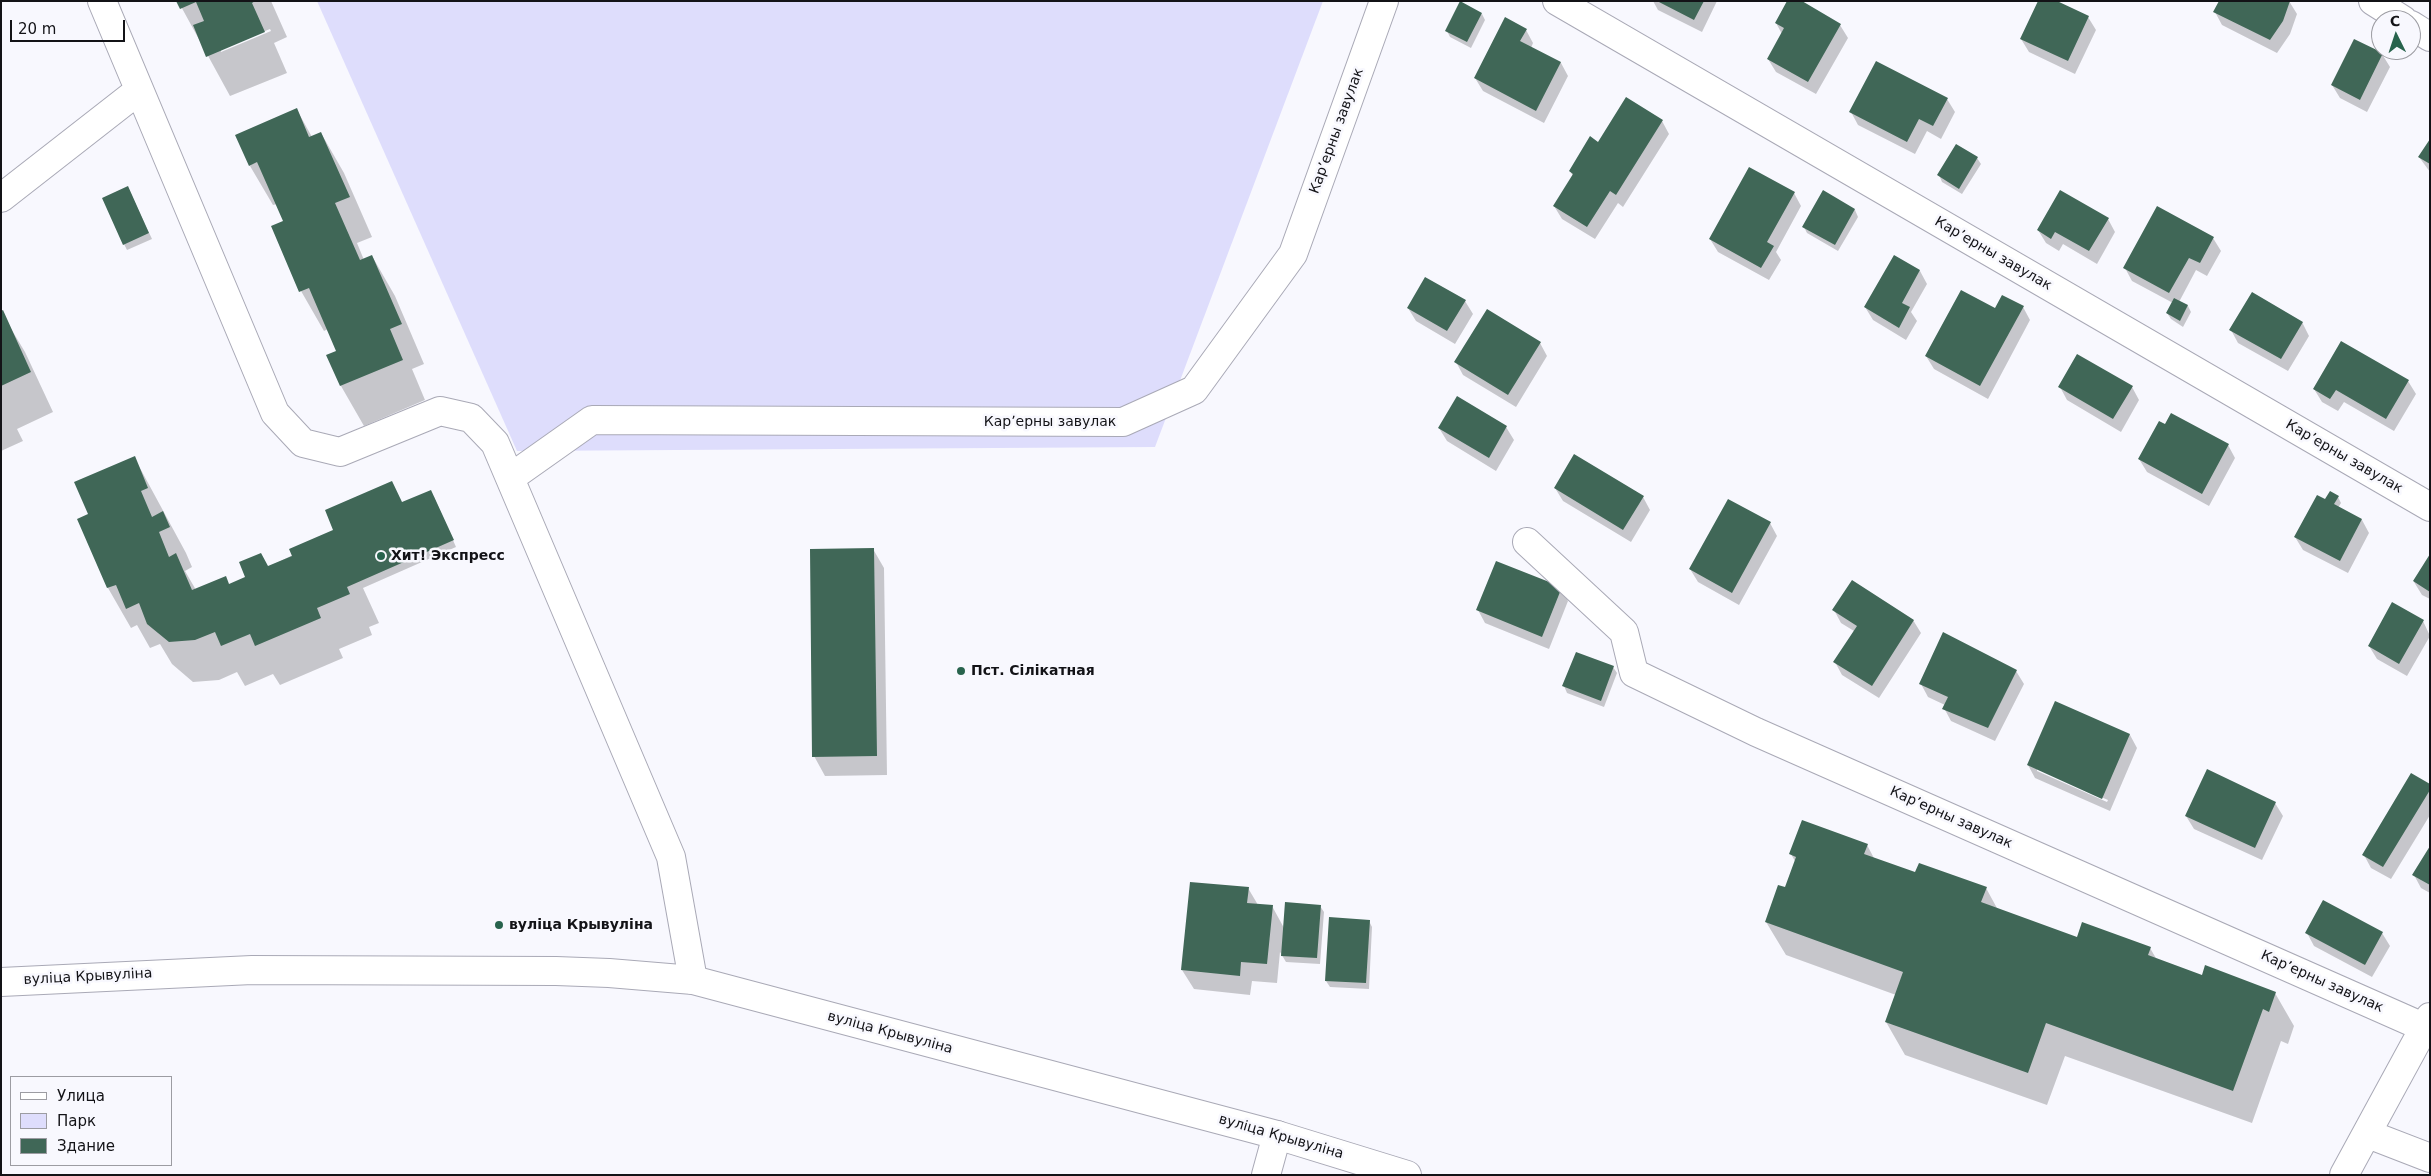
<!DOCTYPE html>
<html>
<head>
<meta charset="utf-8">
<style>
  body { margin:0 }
  #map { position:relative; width:2431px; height:1176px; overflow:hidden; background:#f8f8fe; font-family:"DejaVu Sans",sans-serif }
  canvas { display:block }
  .frame { position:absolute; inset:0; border:2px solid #131317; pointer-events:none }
  .legend { position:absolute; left:10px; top:1076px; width:162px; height:90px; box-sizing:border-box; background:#f8f8fe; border:1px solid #9c9ca2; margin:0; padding:6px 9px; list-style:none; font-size:15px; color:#131317 }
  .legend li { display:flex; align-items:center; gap:10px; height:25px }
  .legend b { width:25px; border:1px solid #9c9ca2 }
  .north { position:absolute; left:2371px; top:10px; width:50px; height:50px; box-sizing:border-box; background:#f8f8fe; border:1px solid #9c9ca2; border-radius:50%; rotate:356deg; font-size:14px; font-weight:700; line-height:20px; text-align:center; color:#131317 }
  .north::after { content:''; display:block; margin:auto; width:18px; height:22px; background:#28634d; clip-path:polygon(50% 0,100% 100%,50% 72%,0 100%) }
  .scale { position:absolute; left:10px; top:20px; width:115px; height:22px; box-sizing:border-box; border:2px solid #131317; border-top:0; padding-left:6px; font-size:15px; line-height:18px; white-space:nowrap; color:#131317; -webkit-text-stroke:4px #f8f8fe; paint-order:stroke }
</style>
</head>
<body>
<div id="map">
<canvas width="2431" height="1176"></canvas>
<div class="frame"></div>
<ul class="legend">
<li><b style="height:6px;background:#fff"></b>Улица</li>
<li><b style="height:14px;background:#deddfc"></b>Парк</li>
<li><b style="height:14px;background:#406757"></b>Здание</li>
</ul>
<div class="north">С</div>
<div class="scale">20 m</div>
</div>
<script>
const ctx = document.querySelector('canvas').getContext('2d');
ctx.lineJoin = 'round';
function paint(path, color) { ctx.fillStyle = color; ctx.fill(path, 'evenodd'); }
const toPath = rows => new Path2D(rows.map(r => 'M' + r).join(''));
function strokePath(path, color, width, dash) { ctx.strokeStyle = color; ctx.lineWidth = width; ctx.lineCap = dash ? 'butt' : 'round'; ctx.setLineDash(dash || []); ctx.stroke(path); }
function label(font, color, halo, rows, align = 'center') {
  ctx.font = font + ' "DejaVu Sans",sans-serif'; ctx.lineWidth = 5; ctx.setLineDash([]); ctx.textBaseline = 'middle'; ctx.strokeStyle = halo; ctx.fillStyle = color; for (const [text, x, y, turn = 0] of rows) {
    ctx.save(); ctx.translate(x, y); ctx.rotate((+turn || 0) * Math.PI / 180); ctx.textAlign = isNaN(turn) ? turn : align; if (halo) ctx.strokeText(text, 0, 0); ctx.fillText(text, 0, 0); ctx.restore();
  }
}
const green = toPath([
  [317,1,1323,1,1155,447,517,451]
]);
const shadow = toPath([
  [178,1,271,1,287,37,274,43,287,73,230,96],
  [270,29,271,31,221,52,221,49],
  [1653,1,1717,1,1702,32,1658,10],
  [2054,1,2088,17,2096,30,2075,74,2029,52,2021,39],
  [2289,1,2297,14,2290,34,2277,53,2222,25,2215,12],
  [1482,14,1485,20,1471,48,1450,37,1447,31],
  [1776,23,1840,25,1848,38,1816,94,1776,72,1768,59,1782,34],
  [1526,30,1533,43,1531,48,1561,63,1568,76,1544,123,1483,91,1475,78],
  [2382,54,2390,67,2367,112,2340,98,2332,85],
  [1947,99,1955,112,1941,139,1927,131,1915,154,1858,125,1851,112],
  [297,110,312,137,321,133,344,173,372,237,357,243,364,260,372,256,395,296,424,364,412,369,425,400,364,426,341,386,328,356,338,351,328,329,324,331,301,291,284,221,277,204,273,205,250,166],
  [1662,121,1669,134,1623,207,1618,203,1595,239,1562,219,1554,206,1573,176,1570,171,1599,143],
  [2430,141,2430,172,2419,157],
  [1977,158,1981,164,1962,194,1942,182,1939,175],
  [1824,192,1855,210,1858,217,1838,251,1807,233,1804,227],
  [1794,193,1801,206,1776,252,1781,260,1769,280,1718,252,1710,239],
  [131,194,152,239,127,250,124,244],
  [2157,208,2213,238,2221,251,2207,276,2196,270,2179,302,2188,306,2191,312,2183,327,2171,319,2167,313,2173,303,2132,281,2125,268],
  [2108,219,2115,232,2097,264,2063,244,2059,251,2046,243,2038,230],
  [1895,256,1920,271,1927,284,1911,312,1917,321,1906,340,1873,320,1865,307],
  [1465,301,1473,314,1455,344,1416,321,1408,308],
  [2023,307,2030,320,1988,399,1934,369,1926,356],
  [1,312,25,352,53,412,17,429,23,441,1,451],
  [2302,322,2309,336,2288,371,2238,343,2231,330],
  [1540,343,1547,356,1516,407,1463,375,1456,362],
  [2408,381,2416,394,2394,431,2344,402,2338,411,2322,402,2314,389],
  [2060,387,2132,387,2139,400,2121,432,2067,400],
  [1506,427,1514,440,1496,471,1447,441,1439,428],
  [2228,445,2235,458,2209,506,2147,472,2139,459],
  [134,457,186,553,192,567,185,571,196,590,230,585,402,503,434,497,456,547,363,588,379,623,369,627,372,635,339,649,343,658,280,685,273,674,245,686,237,672,219,680,193,682,172,664,160,644,150,648,137,625,131,628,108,588,79,519,89,515],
  [1555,488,1643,497,1650,510,1631,542,1563,501],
  [2338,497,2341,503,2338,508,2362,520,2369,533,2348,573,2303,550,2295,537,2328,502],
  [1770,523,1777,536,1739,605,1698,582,1690,569],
  [873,549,884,568,887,775,825,776,814,756],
  [2430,557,2430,599,2422,595,2414,582],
  [1561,588,1568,601,1549,649,1485,623,1478,610],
  [1834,610,1913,620,1921,633,1879,698,1842,675,1835,662,1854,631,1841,623],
  [2423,621,2430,636,2407,676,2377,659,2369,646],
  [1613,667,1617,673,1604,707,1567,693,1564,686],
  [2016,671,2024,684,1995,741,1951,721,1944,708,1945,705,1928,697,1921,684],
  [2055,703,2130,735,2137,748,2110,811,2035,778,2028,765],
  [2037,769,2108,800,2107,802,2037,771],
  [2430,786,2430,815,2391,879,2371,868,2364,855],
  [2275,803,2283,816,2262,860,2194,829,2186,816],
  [1867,845,1875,860,1916,874,1986,888,1998,910,2077,938,2150,948,2157,960,2202,976,2275,993,2294,1026,2288,1044,2281,1041,2252,1123,2065,1056,2047,1105,1905,1055,1886,1022,1896,995,1786,955,1766,922,1786,889,1796,863,1791,854],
  [2430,848,2430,893,2421,888,2414,875],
  [1191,883,1248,888,1258,905,1272,906,1284,928,1320,906,1324,912,1320,964,1286,962,1280,952,1277,983,1252,981,1250,995,1194,989,1182,970],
  [1369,921,1372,927,1369,989,1330,987,1326,981],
  [2307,933,2382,933,2390,946,2372,977,2314,946]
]);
const building = toPath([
  [176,1,255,1,252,3,265,32,206,57,193,25,204,21,196,2,180,9],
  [1460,1,1482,13,1467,42,1445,31],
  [1657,1,1704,1,1694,20],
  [1787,1,1802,1,1841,24,1808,82,1767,59,1784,28,1775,23],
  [2038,1,2057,1,2089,16,2068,61,2020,39],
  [2219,1,2290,1,2283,21,2270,40,2213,12],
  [1505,17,1527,29,1520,41,1561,62,1536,111,1474,78],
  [2354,39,2383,53,2360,100,2331,85],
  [1876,61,1948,98,1933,126,1919,119,1907,142,1849,112],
  [1626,97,1663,120,1616,195,1610,191,1587,227,1553,206,1573,174,1569,171,1590,136,1598,142],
  [297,108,309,137,321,132,350,197,335,203,360,260,372,255,402,324,390,329,403,360,340,386,326,355,336,351,309,288,299,292,271,226,283,221,257,162,249,166,235,135],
  [2430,139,2430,164,2418,157],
  [1956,144,1978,157,1959,189,1937,175],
  [1749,167,1795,192,1767,242,1774,246,1761,268,1709,239],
  [128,186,149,233,123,245,102,198],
  [1823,190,1855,209,1835,245,1802,227],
  [2060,190,2109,218,2089,251,2055,232,2051,239,2037,230],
  [2157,206,2214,237,2200,263,2189,258,2169,293,2123,268],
  [1894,255,1920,270,1902,303,1910,307,1899,328,1864,307],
  [1425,277,1466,300,1447,331,1407,308],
  [1961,290,1995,308,2002,295,2024,306,1980,386,1925,356],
  [2252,292,2303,322,2281,359,2229,330],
  [2174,298,2188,305,2180,321,2166,313],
  [1487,309,1541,342,1508,395,1454,362],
  [3,310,31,372,1,386,1,311],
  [2341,341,2409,380,2386,419,2336,390,2330,399,2313,389],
  [2077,354,2133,386,2113,419,2058,387],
  [1457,396,1507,426,1489,458,1438,428],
  [2171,413,2229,444,2202,494,2138,459,2159,421,2165,424],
  [1574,454,1644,496,1623,530,1554,488],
  [135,456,148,488,141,491,152,517,163,511,170,527,159,532,169,557,176,553,192,590,226,576,229,584,245,577,239,562,261,553,268,566,292,556,289,549,333,530,325,510,392,481,402,502,431,490,454,540,347,587,350,594,317,608,321,618,255,646,250,634,221,646,215,632,195,640,169,642,147,624,139,603,126,609,116,585,107,588,77,519,88,514,74,482],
  [2330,491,2339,496,2334,504,2362,519,2340,561,2294,537,2317,495,2325,499],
  [1728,499,1771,522,1732,593,1689,569],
  [874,548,877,756,812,757,810,549],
  [2430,554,2430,592,2413,581],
  [1496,561,1562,587,1542,637,1476,610],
  [1852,580,1914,620,1872,686,1833,662,1857,626,1832,610],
  [2392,602,2424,620,2399,664,2368,646],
  [1943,632,2017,670,1988,728,1942,709,1948,697,1919,684],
  [1576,652,1614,666,1601,701,1562,686],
  [2055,701,2130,734,2102,799,2027,765],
  [2207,769,2276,802,2255,848,2185,816],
  [2411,773,2430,784,2430,790,2383,867,2362,855],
  [1802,820,1868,844,1864,854,1915,872,1919,863,1987,887,1981,902,2077,937,2082,922,2151,947,2148,955,2202,975,2205,965,2276,992,2269,1012,2263,1009,2233,1091,2046,1023,2028,1073,1885,1022,1903,972,1765,922,1778,885,1785,887,1796,857,1789,854],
  [2430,846,2430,885,2412,875],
  [1190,882,1249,887,1247,903,1273,905,1267,964,1241,962,1240,976,1181,970],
  [2323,900,2383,932,2365,965,2305,933],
  [1285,902,1321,905,1317,958,1281,956],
  [1329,917,1370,920,1366,983,1325,981]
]);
const minor = toPath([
  [102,1,275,413,303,443,340,452,440,411,471,418,495,443,671,857,693,980],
  [1557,1,2430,507],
  [2373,1,2403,20],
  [2411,25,2430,37],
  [1,198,138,91],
  [510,478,592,420,1123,422,1194,390,1293,254,1384,1],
  [1527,542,1624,632,1634,673,1756,732,2430,1030],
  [2368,1134,2430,1158],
  [1266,1175,1277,1135],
  [2344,1175,2430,1017]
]);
const major = toPath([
  [1,982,252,970,556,971,609,973,693,980,1277,1135,1407,1175]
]);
const markers = [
  [381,556,5,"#28634d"],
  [961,671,5,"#28634d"],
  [499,925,5,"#28634d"]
];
const streetNames = [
  ["Карʼерны завулак",1337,131,-70],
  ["Карʼерны завулак",1993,254,30],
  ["Карʼерны завулак",1050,422],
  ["Карʼерны завулак",2344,457,30],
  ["Карʼерны завулак",1951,818,24],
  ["вуліца Крывуліна",88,977,-3],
  ["Карʼерны завулак",2322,982,24],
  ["вуліца Крывуліна",890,1033,15],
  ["вуліца Крывуліна",1281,1137,16]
];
const poiNames = [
  ["Хит! Экспресс",391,556],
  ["Пст. Сілікатная",971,671],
  ["вуліца Крывуліна",509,925]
];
paint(green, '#deddfc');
paint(shadow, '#0003');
paint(building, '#406757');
strokePath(minor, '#a9a9b6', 30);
strokePath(major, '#a9a9b6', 30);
strokePath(minor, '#fff', 28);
strokePath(major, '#fff', 28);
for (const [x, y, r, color] of markers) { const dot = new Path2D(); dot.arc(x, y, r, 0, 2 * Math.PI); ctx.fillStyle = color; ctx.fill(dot); strokePath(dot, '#f8f8fe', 2); }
label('14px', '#131317', '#f8f8fe', streetNames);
label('bold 14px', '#131317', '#f8f8fe', poiNames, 'left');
</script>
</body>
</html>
